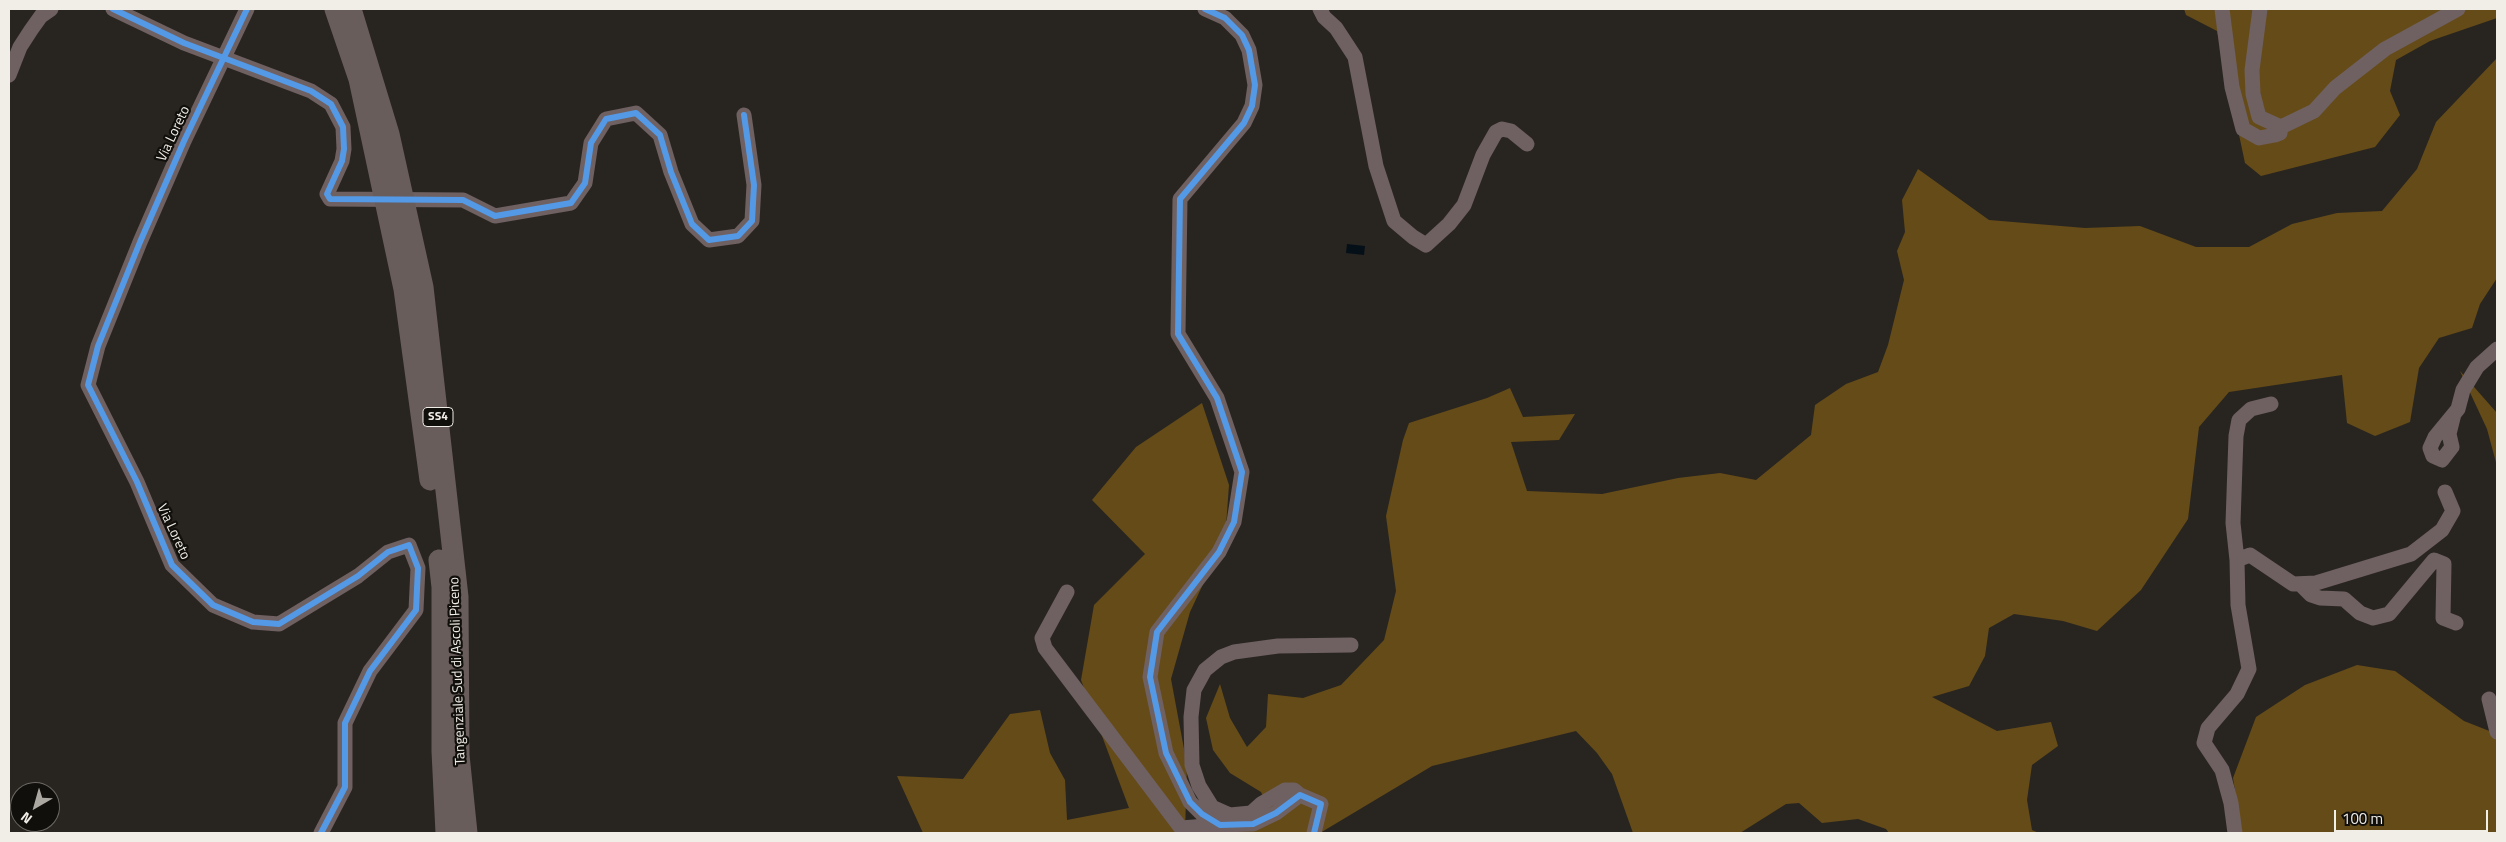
<!DOCTYPE html>
<html>
<head>
<meta charset="utf-8">
<style>
  body { margin:0 }
  #map { position:relative; width:2506px; height:842px; overflow:hidden; background:#282520; font-family:"Titillium Web",sans-serif }
  canvas { display:block }
  .frame { position:absolute; inset:0; border:10px solid #f1ede7; pointer-events:none }
  .north { position:absolute; left:10px; top:782px; width:50px; height:50px; box-sizing:border-box; background:#110f0b; border:1px solid #6b6863; border-radius:50%; rotate:218deg; font-size:14px; font-weight:700; line-height:20px; text-align:center; color:#f1ede7 }
  .north::after { content:''; display:block; margin:auto; width:18px; height:22px; background:#aba7a1; clip-path:polygon(50% 0,100% 100%,50% 72%,0 100%) }
  .scale { position:absolute; left:2334px; top:810px; width:154px; height:22px; box-sizing:border-box; border:2px solid #f1ede7; border-top:0; padding-left:6px; font-size:15px; line-height:18px; white-space:nowrap; color:#f1ede7; -webkit-text-stroke:4px #110f0b; paint-order:stroke }
</style>
</head>
<body>
<div id="map">
<canvas width="2506" height="842"></canvas>
<div class="frame"></div>
<div class="north">N</div>
<div class="scale">100 m</div>
</div>
<script>
const ctx = document.querySelector('canvas').getContext('2d');
ctx.lineJoin = 'round';
function paint(path, color) { ctx.fillStyle = color; ctx.fill(path, 'evenodd'); }
const toPath = rows => new Path2D(rows.map(r => 'M' + r).join(''));
function strokePath(path, color, width, dash) { ctx.strokeStyle = color; ctx.lineWidth = width; ctx.lineCap = dash ? 'butt' : 'round'; ctx.setLineDash(dash || []); ctx.stroke(path); }
function label(font, color, halo, rows, align = 'center') {
  ctx.font = font + ' "Titillium Web",sans-serif'; ctx.lineWidth = 4.5; ctx.setLineDash([]); ctx.textBaseline = 'middle'; ctx.strokeStyle = halo; ctx.fillStyle = color; for (const [text, x, y, turn = 0] of rows) {
    ctx.save(); ctx.translate(x, y); ctx.rotate((+turn || 0) * Math.PI / 180); ctx.textAlign = isNaN(turn) ? turn : align; if (halo) ctx.strokeText(text, 0, 0); ctx.fillText(text, 0, 0); ctx.restore();
  }
}
const forest = toPath([
  [2184,9,2497,9,2497,18,2430,41,2396,60,2390,91,2400,115,2375,147,2261,176,2245,163,2217,31,2186,15],
  [2497,58,2497,278,2480,304,2472,328,2439,338,2419,368,2410,422,2375,436,2347,423,2342,375,2229,392,2199,427,2188,519,2141,590,2097,631,2063,621,2014,614,1989,628,1985,656,1969,686,1932,697,1997,731,2051,722,2058,746,2032,765,2027,800,2032,830,2039,833,1889,833,1886,829,1858,819,1822,823,1799,803,1786,804,1740,833,1633,833,1612,774,1597,753,1576,731,1432,766,1320,833,1221,833,1275,820,1261,792,1230,773,1213,750,1206,718,1220,684,1230,718,1247,747,1266,727,1268,694,1303,698,1341,685,1384,640,1396,591,1386,516,1403,440,1409,423,1487,398,1510,388,1523,417,1575,414,1559,440,1511,442,1527,491,1602,494,1678,478,1720,473,1756,480,1811,435,1815,405,1846,384,1878,372,1888,345,1904,280,1897,251,1905,232,1902,200,1918,169,1989,220,2085,228,2140,226,2196,247,2249,247,2292,224,2337,213,2382,211,2417,169,2436,122],
  [2460,371,2497,413,2497,466,2487,429],
  [1202,403,1229,485,1226,526,1213,563,1190,612,1171,679,1187,765,1185,833,923,833,897,776,963,779,1010,714,1040,710,1050,753,1065,780,1067,820,1129,808,1081,680,1094,605,1145,554,1092,500,1136,447],
  [2357,665,2395,671,2464,721,2497,734,2497,833,2242,833,2233,778,2256,717,2305,685]
]);
const water = toPath([
  [1347,244,1365,246,1364,255,1346,253]
]);
const minor = toPath([
  [113,9,184,43,311,91,331,104,343,127,344,149,342,161,327,194,330,199,463,200,495,216,571,203,585,183,591,143,606,119,636,113,660,135,671,172,692,224,709,240,738,236,752,221,754,185,744,115],
  [247,9,184,141,140,242,98,346,88,385,137,482,172,565,213,605,253,622,279,624,358,576,388,552,409,545,418,568,416,610,370,671,345,723,345,787,321,833],
  [1205,9,1225,18,1242,35,1249,50,1255,85,1252,106,1244,123,1180,199,1178,334,1217,398,1242,472,1234,522,1219,552,1157,632,1150,677,1166,753,1190,802,1202,814,1220,825,1253,824,1276,813,1300,795,1321,804,1314,833],
  [1320,9,1324,17,1336,28,1355,57,1376,166,1394,221,1413,237,1426,245,1449,224,1464,205,1483,155,1496,132,1502,129,1511,131,1527,144],
  [2222,9,2232,87,2243,129,2259,138,2275,135,2280,133,2281,127],
  [2260,9,2252,70,2253,94,2259,117,2281,127,2314,111,2335,88,2385,49,2458,9],
  [9,75,20,47,31,30,41,16,51,9],
  [2454,414,2449,434,2452,447,2442,460,2433,456,2430,448,2435,437,2458,409,2463,390,2477,367,2497,349],
  [2237,560,2233,523,2236,436,2239,420,2251,409,2271,404],
  [2300,584,2311,595,2320,598,2344,599,2360,613,2373,618,2389,614,2434,560,2444,564,2443,618,2456,623],
  [1067,592,1042,638,1045,648,1181,828,1220,825],
  [2489,699,2497,732],
  [1300,795,1294,790,1285,790,1261,804,1251,813,1230,815,1212,807,1199,786,1192,765,1191,717,1194,690,1205,670,1221,657,1234,652,1278,646,1351,645],
  [2235,833,2231,803,2222,770,2204,743,2208,728,2237,694,2249,669,2238,605,2237,560,2250,555,2293,584,2316,583,2411,554,2442,530,2453,511,2445,492]
]);
const highway = toPath([
  [335,9,359,79,404,289,430,480],
  [351,9,389,134,423,287,458,597,459,755,467,833],
  [439,560,442,587,442,751,446,833]
]);
const cycleway = toPath([
  [113,9,184,43,311,91,331,104,343,127,344,149,342,161,327,194,330,199,463,200,495,216,571,203,585,183,591,143,606,119,636,113,660,135,671,172,692,224,709,240,738,236,752,221,754,185,744,115],
  [247,9,184,141,140,242,98,346,88,385,137,482,172,565,213,605,253,622,279,624,358,576,388,552,409,545,418,568,416,610,370,671,345,723,345,787,321,833],
  [1205,9,1225,18,1242,35,1249,50,1255,85,1252,106,1244,123,1180,199,1178,334,1217,398,1242,472,1234,522,1219,552,1157,632,1150,677,1166,753,1190,802,1202,814,1220,825,1253,824,1276,813,1300,795,1321,804,1314,833]
]);
const shields = [
  [438,417,30]
];
const shieldNames = [
  ["SS4",438,417]
];
const streetNames = [
  ["Via Loreto",174,134,-65],
  ["Via Loreto",173,532,65],
  ["Tangenziale Sud di Ascoli Piceno",458,671,-92]
];
paint(forest, '#654b18');
paint(water, '#040f18');
strokePath(minor, '#6f6061', 15);
strokePath(highway, '#695d5c', 21);
strokePath(cycleway, '#5399e6', 6);
for (const [x, y, w] of shields) { const box = new Path2D(); box.roundRect(x - w / 2, y - 9.5, w, 19, 4); ctx.fillStyle = '#110f0b'; ctx.fill(box); strokePath(box, '#f1ede7', 1); }
label('bold 12px', '#f1ede7', null, shieldNames);
label('14px', '#f1ede7', '#110f0b', streetNames);
</script>
</body>
</html>
